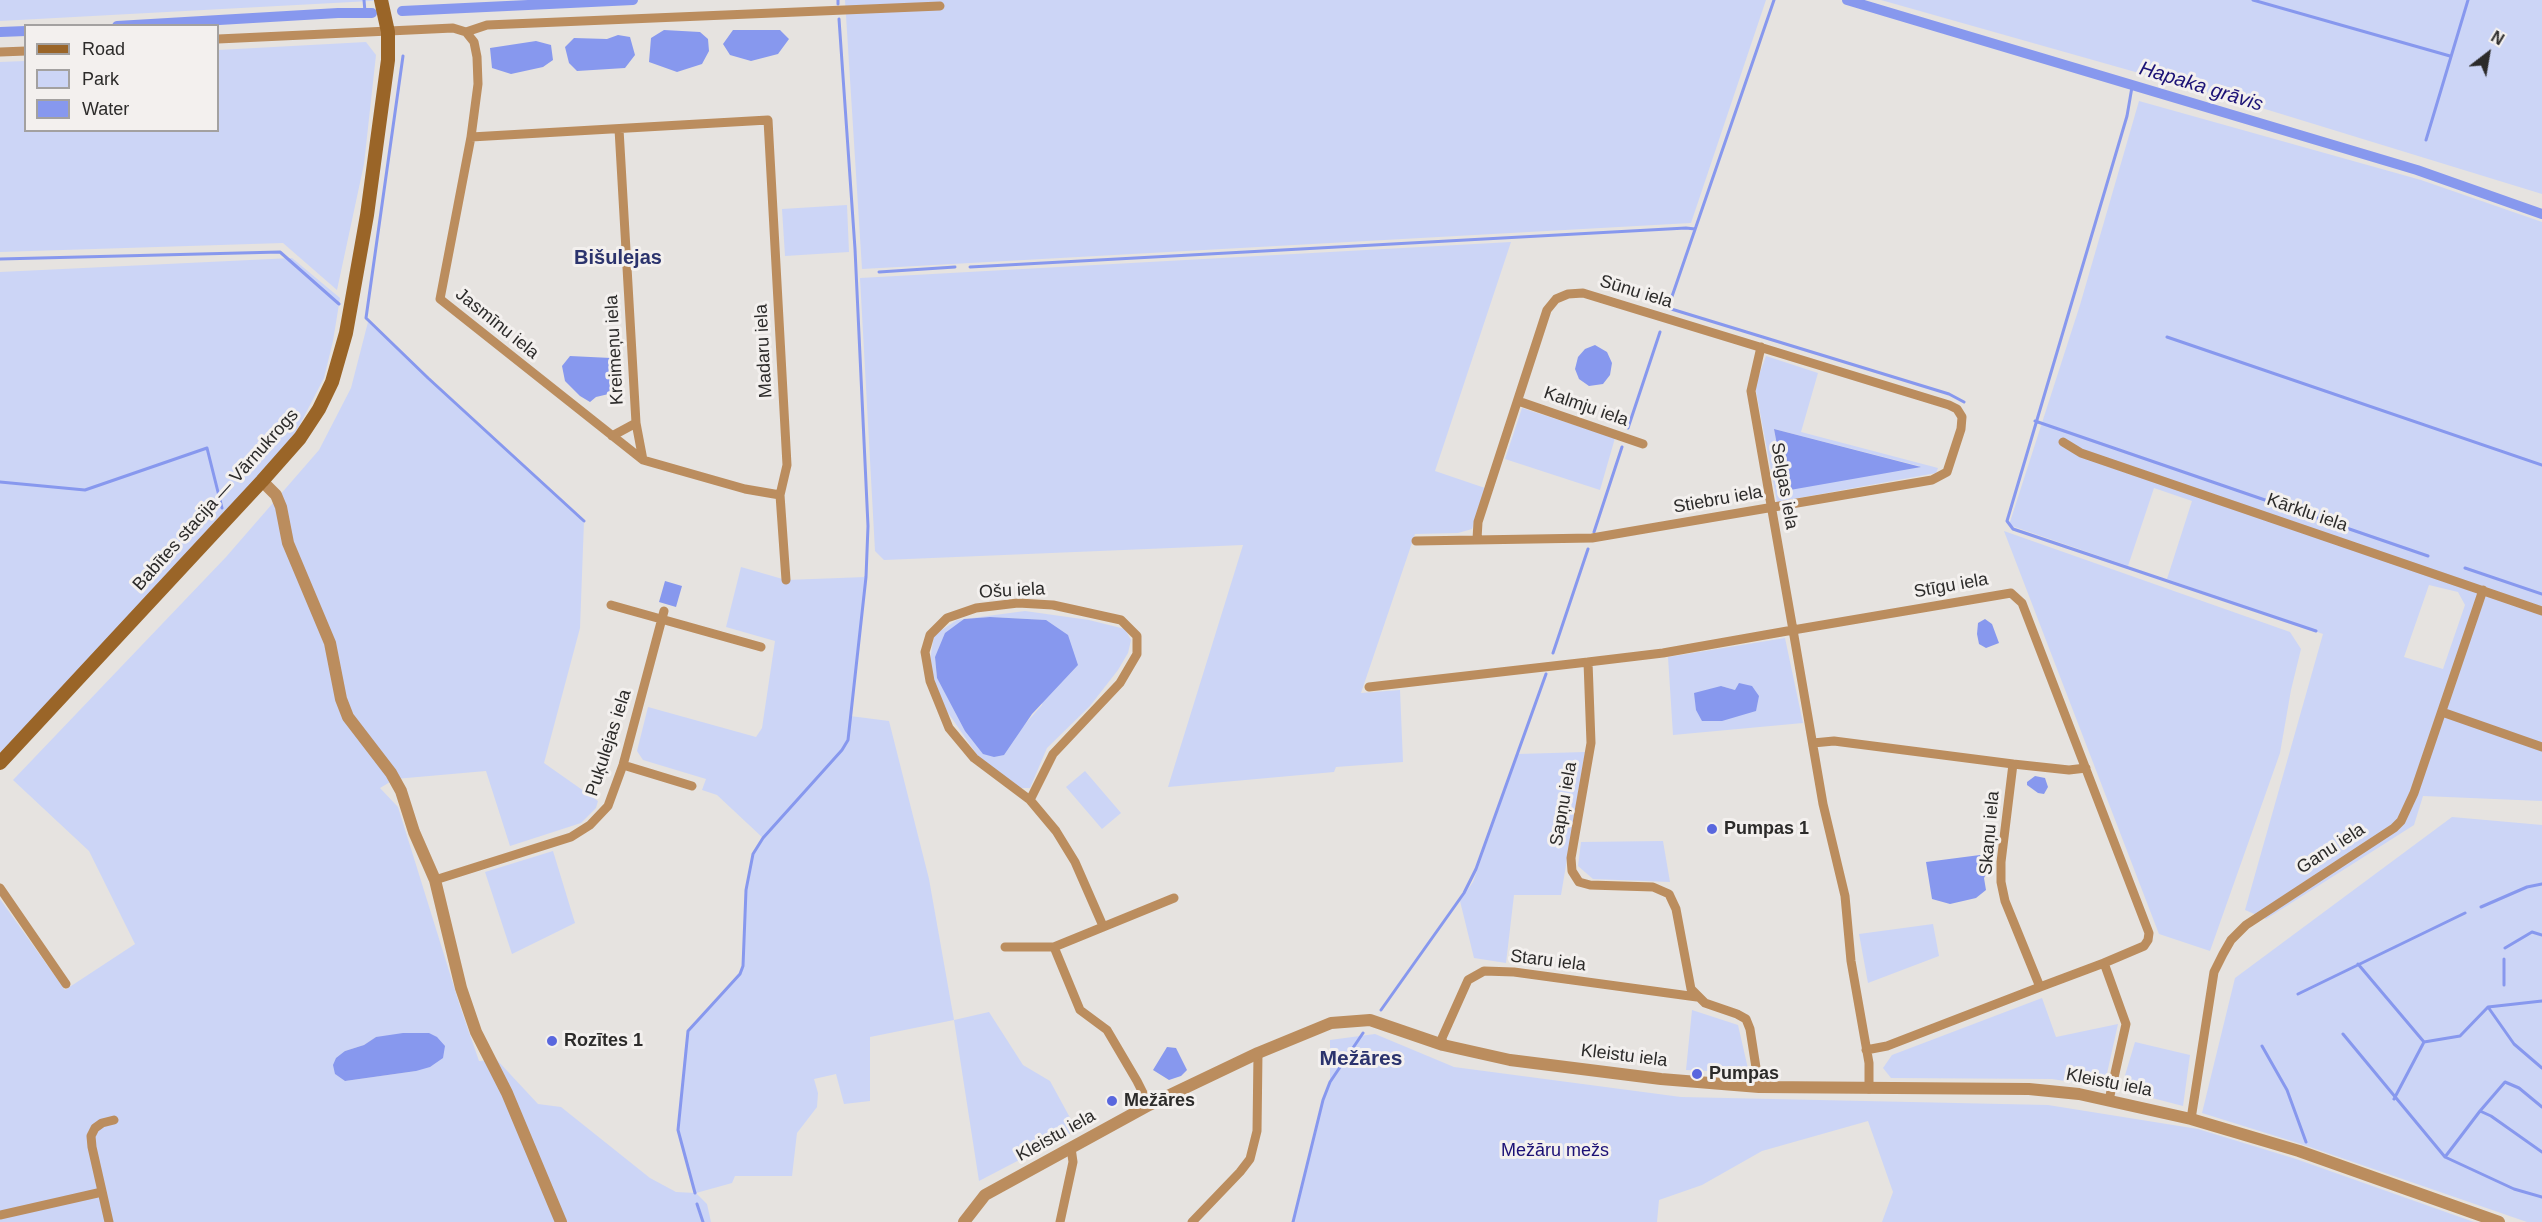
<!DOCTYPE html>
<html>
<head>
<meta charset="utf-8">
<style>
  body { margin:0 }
  #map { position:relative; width:2542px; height:1222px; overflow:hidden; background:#e6e3e0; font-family:Helvetica,sans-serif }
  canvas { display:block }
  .legend { position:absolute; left:24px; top:24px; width:195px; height:108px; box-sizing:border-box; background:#f3f0ee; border:2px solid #a3a1a0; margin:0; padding:8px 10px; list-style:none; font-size:18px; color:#2c2b2a }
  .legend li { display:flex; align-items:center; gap:12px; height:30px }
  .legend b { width:30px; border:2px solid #a3a1a0 }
  .north { position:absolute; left:2458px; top:24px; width:60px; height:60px; -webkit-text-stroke:4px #f3f0ee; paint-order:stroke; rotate:31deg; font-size:16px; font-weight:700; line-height:24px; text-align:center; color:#2c2b2a }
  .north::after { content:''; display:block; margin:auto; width:21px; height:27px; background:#2c2b2a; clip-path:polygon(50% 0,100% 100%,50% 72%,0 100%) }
</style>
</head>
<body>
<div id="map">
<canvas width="2542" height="1222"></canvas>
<ul class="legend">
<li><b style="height:8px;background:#9a6528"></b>Road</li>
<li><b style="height:16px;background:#ccd5f6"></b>Park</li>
<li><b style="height:16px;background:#8798ee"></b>Water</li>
</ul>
<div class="north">N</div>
</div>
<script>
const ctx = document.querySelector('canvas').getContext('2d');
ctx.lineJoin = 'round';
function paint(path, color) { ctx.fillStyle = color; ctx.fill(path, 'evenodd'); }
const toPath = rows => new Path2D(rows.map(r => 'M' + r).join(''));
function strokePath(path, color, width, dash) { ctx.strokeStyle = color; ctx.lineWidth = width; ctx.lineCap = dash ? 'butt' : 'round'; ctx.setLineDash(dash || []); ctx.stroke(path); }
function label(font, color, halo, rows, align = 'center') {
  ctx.font = font + ' Helvetica,sans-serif'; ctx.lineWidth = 6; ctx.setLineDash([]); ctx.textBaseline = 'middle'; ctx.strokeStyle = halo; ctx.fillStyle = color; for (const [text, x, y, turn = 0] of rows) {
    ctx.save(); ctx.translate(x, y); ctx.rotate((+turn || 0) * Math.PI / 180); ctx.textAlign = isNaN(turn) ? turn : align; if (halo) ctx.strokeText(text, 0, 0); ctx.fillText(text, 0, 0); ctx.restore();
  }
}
const green = toPath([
  [0,0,389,0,0,21],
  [845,0,1766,0,1691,223,862,269],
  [1881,0,2542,0,2542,194,2252,105],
  [366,42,376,55,364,164,337,290,283,243,0,252,0,62,25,61,26,130,218,130,218,50],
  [2139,101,2421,180,2542,222,2542,801,2423,796,2414,825,2266,919,2245,910,2323,634,2167,579,2192,501,2154,488,2128,566,2009,525,2080,305],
  [2429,585,2458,592,2465,605,2443,669,2404,657],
  [847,205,849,252,785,256,782,209],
  [1511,242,1435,471,1485,488,1472,529,1458,533,1415,534,1361,693,1400,690,1403,762,1336,767,1334,772,1168,787,1243,545,884,560,875,551,860,278],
  [292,258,340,298,333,341,324,378,295,434,205,537,0,753,0,272],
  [368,322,584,521,580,628,544,763,598,801,596,808,581,823,510,846,486,771,395,779,380,788,398,807,460,1006,479,1061,497,1060,538,1104,561,1107,650,1178,676,1192,695,1193,678,1130,685,1046,688,1031,740,974,743,966,746,890,753,854,763,838,717,795,702,790,706,779,643,760,637,751,648,707,756,737,762,728,775,641,726,627,741,567,786,580,866,577,850,716,889,721,929,879,954,1020,989,1012,1023,1065,1050,1081,1074,1125,1073,1132,979,1181,954,1020,870,1037,870,1101,844,1104,836,1074,814,1079,818,1093,817,1107,797,1133,792,1176,735,1176,732,1183,696,1193,707,1204,711,1222,0,1222,0,899,65,990,135,944,89,851,13,780,226,557,319,450,351,388],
  [376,1037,416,1071,345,1081,335,1074,345,1051,364,1045],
  [1766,356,1818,373,1801,432,1938,468,1936,473,1777,502,1755,386],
  [1774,429,1919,466,1919,467,1785,487],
  [1522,408,1615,438,1600,490,1505,459],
  [2004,531,2290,632,2301,649,2291,690,2280,753,2210,951,2159,934],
  [1025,611,1089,620,1125,629,1131,640,1128,653,1118,670,1090,706,1047,748,1030,788,1017,788,982,762,942,704,929,667,934,635,957,620],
  [990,617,1046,620,1042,705,1018,732,956,712,937,678,935,657,963,619],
  [1785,638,1803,723,1673,735,1668,657],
  [1721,686,1735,690,1722,721],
  [1585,752,1561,895,1514,895,1506,963,1474,958,1460,901,1473,882,1518,754],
  [1085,771,1121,813,1102,829,1066,787],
  [2452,817,2542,825,2542,1222,2527,1222,2301,1144,2202,1113,2235,978],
  [1663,841,1670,882,1593,879,1578,866,1581,842],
  [553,851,575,923,512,954,485,872],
  [1933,924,1939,956,1868,983,1859,934],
  [2042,998,2056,1037,2118,1024,2104,1087,2052,1079,1891,1078,1883,1068,1892,1055],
  [1692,1010,1738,1025,1749,1073,1686,1070],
  [1375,1034,1454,1067,1681,1097,2048,1105,2198,1129,2296,1159,2474,1222,1882,1222,1893,1192,1868,1121,1762,1151,1702,1185,1659,1200,1657,1222,1293,1222,1323,1100,1330,1082,1330,1040],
  [2135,1042,2190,1055,2183,1106,2133,1093,2123,1082]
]);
const water = toPath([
  [664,30,700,32,708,39,709,51,702,64,677,72,649,62,651,38],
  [733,30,780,30,789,39,778,54,751,61,730,55,723,44],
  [618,35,630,37,635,55,625,68,577,71,569,63,565,47,574,38,607,39],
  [536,41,551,45,553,60,543,67,511,74,492,68,490,48],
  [1595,345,1607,352,1612,363,1610,375,1603,384,1589,386,1579,379,1575,369,1578,357,1585,349],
  [570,356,611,358,618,361,623,371,617,392,596,397,590,402,580,396,565,381,562,366],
  [1774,429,1921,467,1790,490,1785,487],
  [665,581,682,586,676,607,659,602],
  [990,617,1046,620,1068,635,1078,665,1032,714,1004,755,994,757,983,754,965,731,937,678,935,657,945,633,964,619],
  [1985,619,1992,624,1999,643,1986,648,1979,644,1977,634,1978,623],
  [1739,683,1752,686,1759,696,1756,711,1722,721,1702,721,1696,710,1694,693,1721,686,1735,690],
  [2035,776,2045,778,2048,787,2044,794,2038,793,2027,785,2027,782],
  [1980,855,1992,863,1984,878,1986,890,1976,898,1950,904,1932,899,1926,862],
  [403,1033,429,1033,437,1037,445,1046,443,1058,430,1067,416,1071,345,1081,335,1074,333,1065,336,1058,345,1051,364,1045,376,1037],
  [1167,1047,1176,1048,1187,1070,1181,1076,1169,1080,1153,1070]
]);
const stream = toPath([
  [364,0,365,12],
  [838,0,838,4],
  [1774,0,1668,308,1949,394,1964,402],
  [2253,0,2450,56],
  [403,56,366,318,428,378,584,521],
  [2132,87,2127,116,2007,521,2013,529,2316,631],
  [2426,140,2468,0],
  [0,259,280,252,339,304],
  [970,267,1686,228,1695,229],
  [879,272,955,267],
  [2167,337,2542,465],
  [2035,421,2428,556],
  [1628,428,1660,332],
  [0,482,85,490,207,448,222,508],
  [1594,532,1622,447],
  [2465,568,2542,594],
  [1553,653,1588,549],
  [2481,907,2527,887,2542,884],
  [2505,948,2532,932,2542,935],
  [2504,959,2504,985],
  [2358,964,2424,1042,2460,1036,2488,1007,2542,1001],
  [2298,994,2465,913],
  [2488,1007,2514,1044,2542,1068],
  [1381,1010,1464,893,1476,869,1546,674],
  [2343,1034,2445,1157,2514,1189,2542,1197],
  [2262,1046,2287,1090,2306,1142],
  [2394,1099,2424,1042],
  [2480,1111,2505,1082,2519,1088,2542,1107],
  [2445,1157,2480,1111,2491,1116,2542,1152],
  [695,1193,678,1130,688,1031,740,974,743,966,746,890,753,854,763,838,842,750,848,740,866,577,868,526,855,249,839,19],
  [697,1204,703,1222],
  [1293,1222,1323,1100,1330,1082,1363,1033]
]);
const canal = toPath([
  [1847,0,2417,170,2542,214],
  [402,11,633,0],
  [117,26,338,13,372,13],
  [0,32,26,31]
]);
const minor = toPath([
  [466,32,487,25,940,6],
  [218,39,453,28,466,32,474,42,477,57,478,84,471,137,440,299,643,460,745,489,780,495],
  [0,52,26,51],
  [619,129,636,423,643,460],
  [471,137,768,120,787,465,780,495,786,580],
  [1518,401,1643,444],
  [612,436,636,423],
  [2063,442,2081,453,2542,611],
  [1416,541,1592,538,1932,480,1947,472,1961,429,1962,417,1957,409,1949,405,1583,293,1568,294,1556,299,1547,310,1478,522,1477,539],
  [611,605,761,647],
  [1588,662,1663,653,1793,630,1751,391,1761,347],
  [1369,687,1588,662,1591,743,1571,858,1572,871,1579,882,1590,885,1653,887,1669,894,1676,909,1691,989,1705,1003,1737,1014,1746,1019,1750,1029,1759,1087],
  [2442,712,2542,747],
  [1813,743,1834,741,2013,764,2001,862,2001,882,2005,901,2040,987,1887,1046,1866,1050],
  [2013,764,2069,770,2086,768],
  [623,765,692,786],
  [1030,800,1053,754,1120,683,1137,654,1137,636,1121,620,1053,605,1018,603,976,608,947,618,930,635,925,652,930,681,949,728,974,758,1030,800,1056,831,1075,862,1103,926],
  [435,880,571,837,590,825,608,806,623,765,664,611],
  [0,888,66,984],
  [1005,947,1054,947,1080,1010,1107,1030,1137,1081,1149,1105],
  [1054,947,1174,898],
  [2040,987,2104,963],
  [1443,1045,1442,1038,1468,980,1484,971,1514,972,1697,997],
  [1869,1089,1869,1063,1851,961,1845,896,1823,804,1793,630,2011,593,2022,603,2149,933,2148,940,2144,946,2104,963,2126,1024,2109,1100],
  [2191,1119,2214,972,2223,954,2231,940,2246,925,2394,828,2401,821,2414,793,2483,590],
  [0,1215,102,1192],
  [109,1222,92,1147,91,1136,95,1128,102,1123,114,1120],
  [1060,1222,1073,1162,1071,1148],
  [1192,1222,1240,1172,1250,1159,1257,1131,1258,1053]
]);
const tertiary = toPath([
  [262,481,276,495,281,507,288,543,330,643,341,699,348,717,391,773,401,791,414,832,435,880,461,988,476,1032,507,1093,561,1222],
  [964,1222,985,1195,1149,1105,1258,1053,1331,1023,1370,1020,1443,1045,1510,1060,1661,1079,1759,1087,2029,1089,2079,1094,2191,1119,2299,1151,2499,1222]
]);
const secondary = toPath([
  [0,763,262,481,300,438,319,409,332,382,346,333,367,215,388,60,388,32,381,0]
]);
const markers = [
  [1712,829,6,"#5967de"],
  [552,1041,6,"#5967de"],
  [1697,1074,6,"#5967de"],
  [1112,1101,6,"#5967de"]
];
const streetNames = [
  ["Sūnu iela",1636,292,17],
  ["Jasmīnu iela",497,324,39],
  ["Kreimeņu iela",615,350,-93],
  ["Madaru iela",764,351,-93],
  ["Kalmju iela",1586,407,19],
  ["Selgas iela",1784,486,80],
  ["Babītes stacija — Vārnukrogs",216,500,-48],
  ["Stiebru iela",1718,500,-10],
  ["Kārklu iela",2307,513,19],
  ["Stīgu iela",1951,586,-10],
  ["Ošu iela",1012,591,-3],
  ["Puķulejas iela",609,743,-72],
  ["Sapņu iela",1564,804,-80],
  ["Skaņu iela",1990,833,-85],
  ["Ganu iela",2331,849,-33],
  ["Staru iela",1548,961,7],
  ["Kleistu iela",1624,1056,7],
  ["Kleistu iela",2109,1083,11],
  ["Kleistu iela",1056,1136,-29]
];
const poiNames = [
  ["Pumpas 1",1724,829],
  ["Rozītes 1",564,1041],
  ["Pumpas",1709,1074],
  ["Mežāres",1124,1101]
];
const parkNames = [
  ["Mežāru mežs",1555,1151]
];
const waterNames = [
  ["Hapaka grāvis",2201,87,17]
];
const neighbourhoodNames = [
  ["Bišulejas",618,258]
];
const quarterNames = [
  ["Mežāres",1361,1059]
];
paint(green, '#ccd5f6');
paint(water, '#8798ee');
strokePath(stream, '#8798ee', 3);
strokePath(canal, '#8798ee', 10);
strokePath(minor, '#bb8d5e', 9);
strokePath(tertiary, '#bb8d5e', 12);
strokePath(secondary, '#9a6528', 14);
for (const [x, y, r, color] of markers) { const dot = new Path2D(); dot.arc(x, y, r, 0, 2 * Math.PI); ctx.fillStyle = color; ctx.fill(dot); strokePath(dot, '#f3f0ee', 2); }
label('18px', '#2c2b2a', '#f3f0ee', streetNames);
label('bold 18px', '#2c2b2a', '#f3f0ee', poiNames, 'left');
label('18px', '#1b1075', '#f3f0ee', parkNames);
label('italic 20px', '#1b1276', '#f3f0ee', waterNames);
label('bold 20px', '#2b336d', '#f3f0ee', neighbourhoodNames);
label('bold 21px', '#2b336d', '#f3f0ee', quarterNames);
</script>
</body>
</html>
